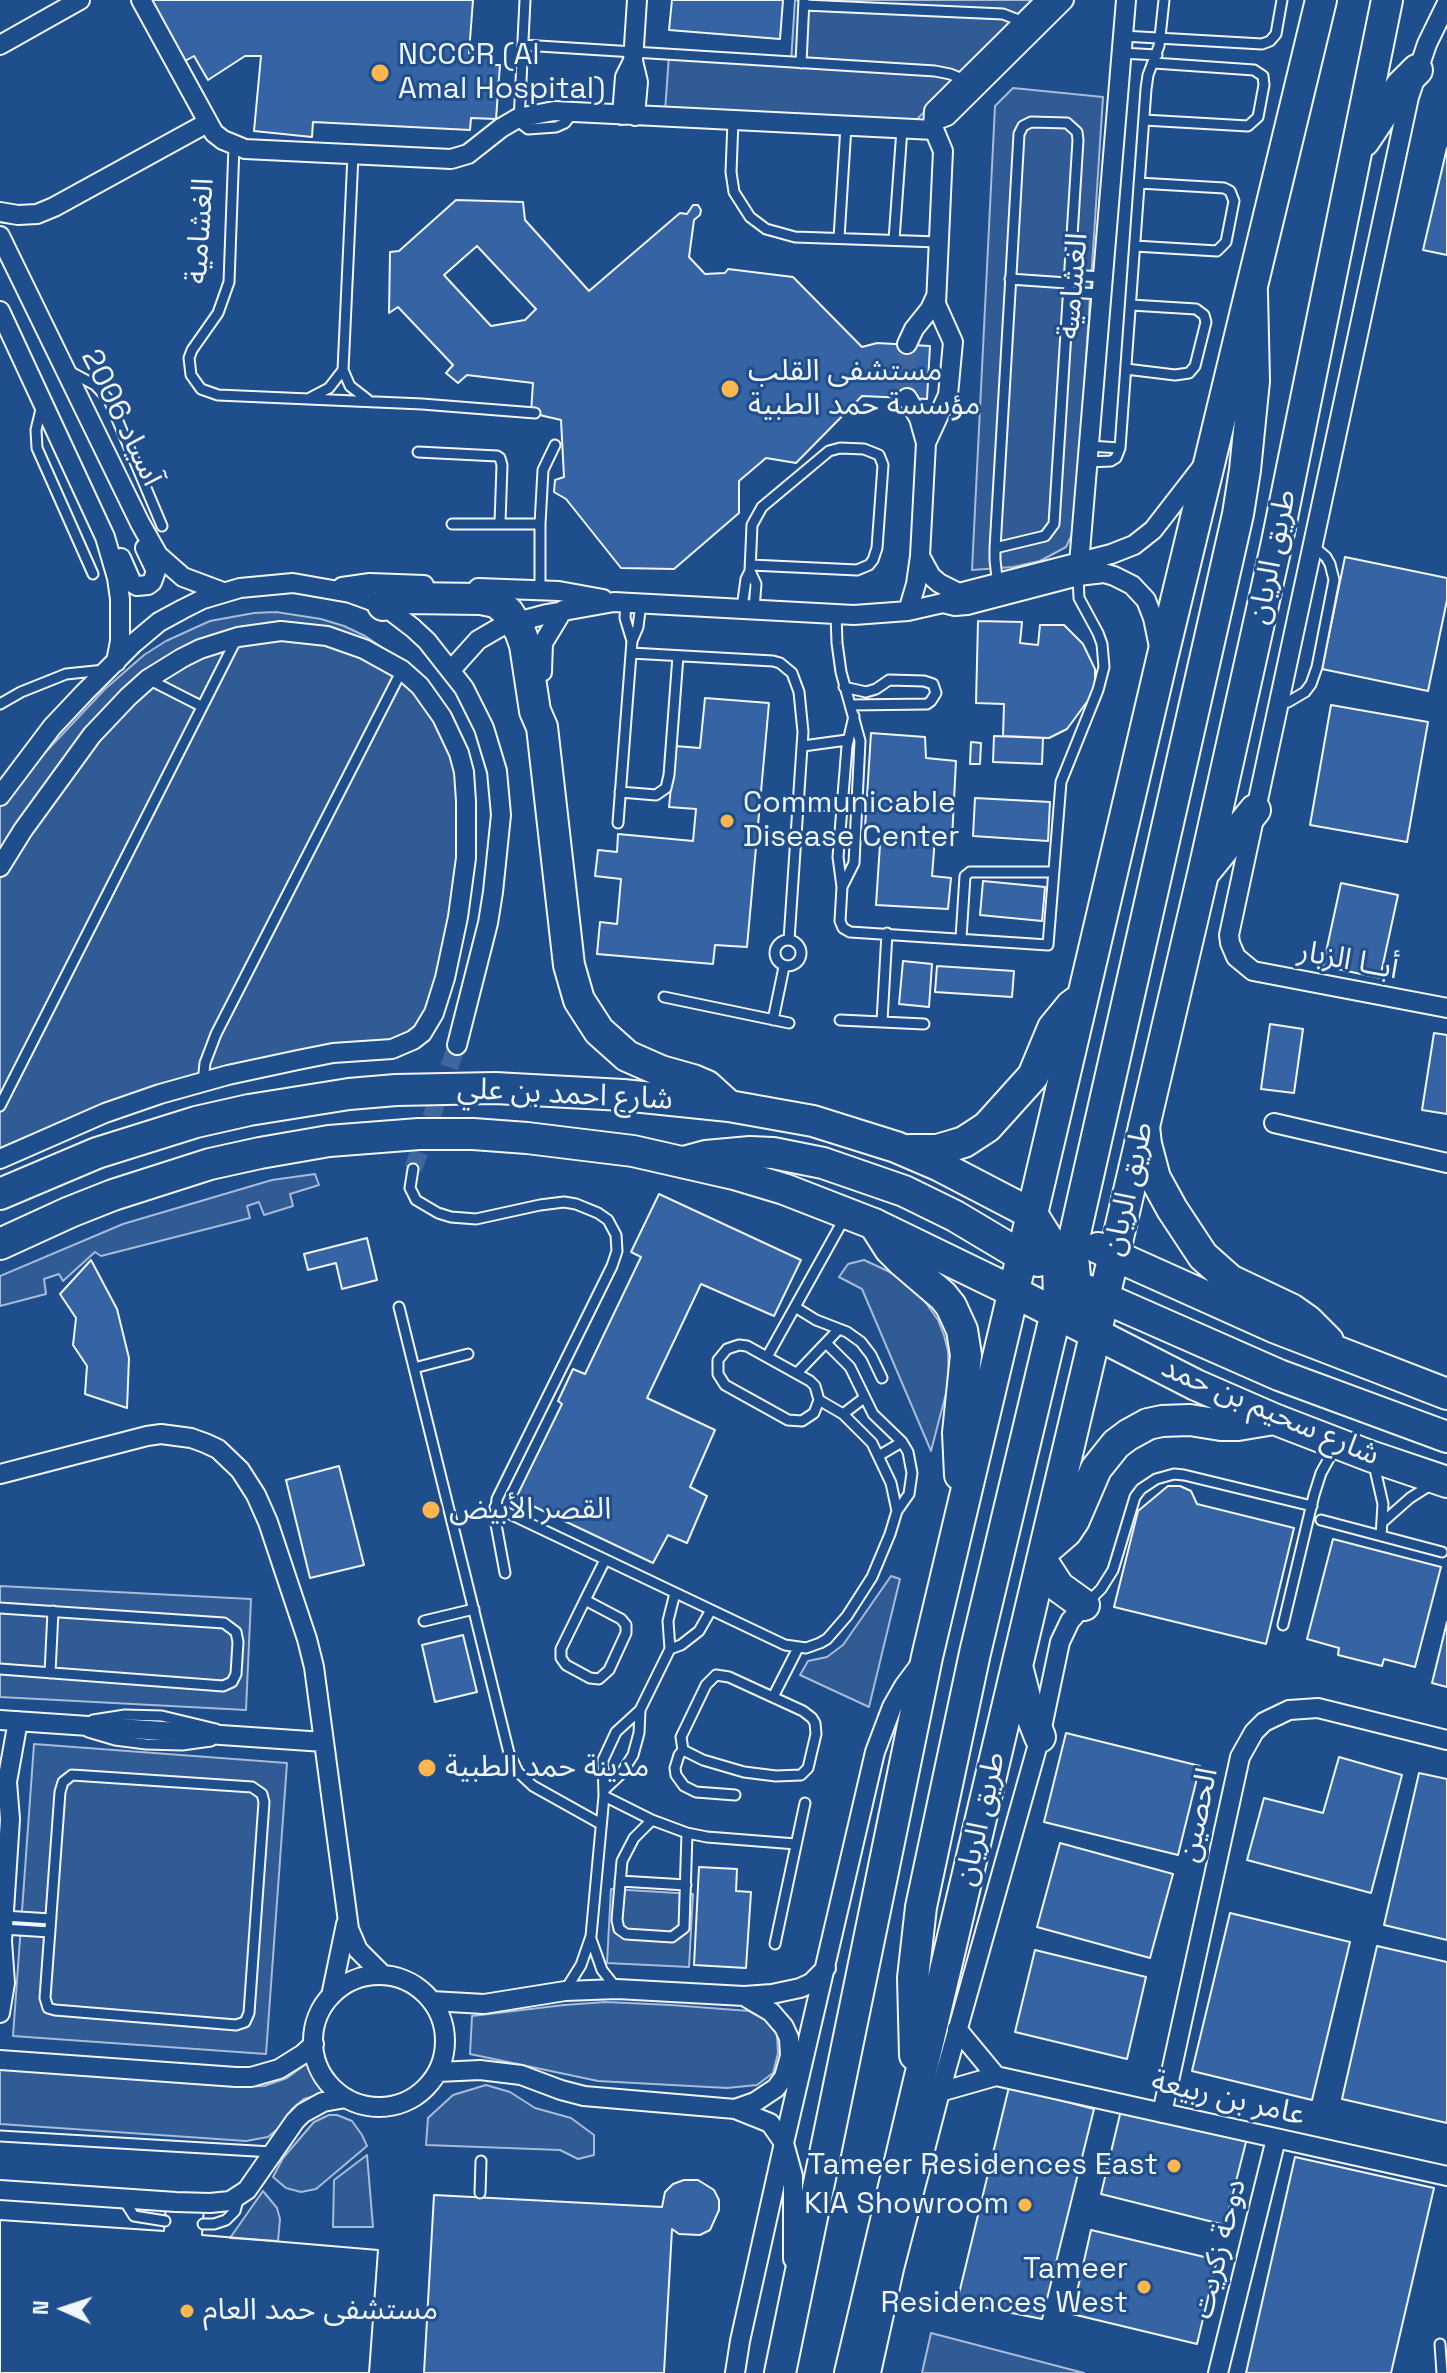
<!DOCTYPE html>
<html>
<head>
<meta charset="utf-8">
<style>
  body { margin:0 }
  #map { position:relative; width:1447px; height:2373px; overflow:hidden; background:#1f4e8c; font-family:"Space Grotesk",sans-serif }
  canvas { display:block }
  .north { position:absolute; left:24px; top:2269px; width:80px; height:80px; -webkit-text-stroke:6px #1f4e8c; paint-order:stroke; rotate:273deg; font-size:22px; font-weight:700; line-height:32px; text-align:center; color:#f2f6ff }
  .north::after { content:''; display:block; margin:auto; width:28px; height:36px; background:#f2f6ff; clip-path:polygon(50% 0,100% 100%,50% 72%,0 100%) }
</style>
</head>
<body>
<div id="map">
<canvas width="1447" height="2373"></canvas>
<div class="north">N</div>
</div>
<script>
const ctx = document.querySelector('canvas').getContext('2d');
ctx.lineJoin = 'round';
function paint(path, color) { ctx.fillStyle = color; ctx.fill(path, 'evenodd'); }
const toPath = rows => new Path2D(rows.map(r => 'M' + r).join(''));
function strokePath(path, color, width, dash) { ctx.strokeStyle = color; ctx.lineWidth = width; ctx.lineCap = dash ? 'butt' : 'round'; ctx.setLineDash(dash || []); ctx.stroke(path); }
function label(font, color, halo, rows, align = 'center') {
  ctx.font = font + ' "Space Grotesk","Noto Sans Arabic",sans-serif'; ctx.lineWidth = 6; ctx.setLineDash([]); ctx.textBaseline = 'middle'; ctx.strokeStyle = halo; ctx.fillStyle = color; for (const [text, x, y, turn = 0] of rows) {
    ctx.save(); ctx.translate(x, y); ctx.rotate((+turn || 0) * Math.PI / 180); ctx.textAlign = isNaN(turn) ? turn : align; if (halo) ctx.strokeText(text, 0, 0); ctx.fillText(text, 0, 0); ctx.restore();
  }
}
const built = toPath([
  [795,0,1040,0,914,122,665,112,669,55,791,62,795,0],
  [1013,88,1103,97,1075,528,1066,547,1040,561,1013,567,972,570,995,106,1013,88],
  [276,612,321,619,344,626,365,636,401,660,459,764,459,859,441,976,415,1036,89,1111,0,1148,0,805,23,776,105,689,144,655,166,641,210,621,254,613,276,612],
  [315,1174,319,1185,290,1194,293,1206,264,1215,259,1202,247,1206,250,1218,101,1256,95,1252,63,1281,59,1274,44,1279,46,1294,0,1306,0,1276,123,1224,272,1180,315,1174],
  [864,1260,892,1273,919,1293,938,1320,944,1335,948,1351,949,1382,931,1451,862,1289,839,1277,848,1264,864,1260],
  [891,1576,900,1579,869,1707,800,1675,808,1661,827,1657,843,1645,891,1576],
  [0,1586,251,1599,246,1710,0,1697,0,1586],
  [34,1744,287,1763,266,2054,13,2036,34,1744],
  [611,1889,693,1894,689,1967,607,1963,611,1889],
  [606,2002,671,2005,749,2011,768,2021,777,2035,778,2053,773,2073,757,2085,727,2088,598,2081,470,2054,472,2016,564,2005,606,2002],
  [309,2062,328,2092,304,2099,292,2109,280,2127,268,2137,246,2141,0,2124,0,2067,242,2087,264,2086,287,2078,309,2062],
  [486,2085,510,2092,535,2108,571,2118,594,2135,594,2155,578,2159,560,2150,426,2145,428,2118,453,2095,486,2085],
  [329,2115,337,2115,352,2121,362,2135,367,2146,316,2189,301,2192,286,2188,273,2177,283,2158,314,2122,329,2115],
  [367,2155,373,2227,333,2227,334,2180,367,2155],
  [263,2191,277,2208,280,2219,278,2241,230,2238,263,2191],
  [931,2333,1084,2373,922,2373,931,2333]
]);
const building = toPath([
  [147,0,473,0,469,53,490,55,490,65,500,65,496,119,471,118,470,130,313,122,312,137,254,131,261,56,245,56,208,80,194,56,185,61,147,0],
  [672,0,783,0,780,39,669,30,672,0],
  [1447,148,1447,255,1423,250,1447,148],
  [456,200,523,202,525,220,589,291,680,213,687,214,693,205,698,205,701,210,700,215,694,220,689,257,705,274,725,273,728,269,793,277,862,347,877,343,930,346,927,399,862,396,796,463,766,458,739,481,739,513,674,569,621,568,566,499,554,492,555,480,564,477,561,420,531,413,533,383,467,375,458,383,446,373,453,365,398,307,389,313,390,252,399,251,456,200],
  [477,246,536,309,525,320,491,326,444,275,477,246],
  [1345,557,1447,578,1447,600,1428,691,1322,669,1345,557],
  [978,621,1022,622,1020,643,1038,645,1040,625,1064,625,1083,644,1095,669,1095,691,1067,729,1049,738,1003,736,1004,704,976,703,978,621],
  [705,698,769,703,747,947,715,945,713,964,597,954,600,922,617,924,621,879,595,876,598,850,617,852,618,834,693,841,696,809,669,807,675,746,700,748,705,698],
  [1331,705,1428,722,1407,842,1310,825,1331,705],
  [871,733,925,737,926,758,956,761,952,839,935,838,932,876,951,878,948,909,876,905,881,829,865,828,871,733],
  [994,736,1043,738,1042,764,993,762,994,736],
  [971,742,981,743,980,764,970,764,971,742],
  [975,798,1050,802,1048,841,973,836,975,798],
  [983,881,1045,887,1042,921,980,915,983,881],
  [1341,883,1398,895,1380,978,1323,966,1341,883],
  [903,961,932,964,929,1007,899,1004,903,961],
  [937,966,1014,971,1012,997,935,992,937,966],
  [1270,1024,1303,1029,1294,1093,1261,1089,1270,1024],
  [1434,1033,1447,1035,1447,1114,1422,1110,1434,1033],
  [659,1194,801,1260,774,1316,701,1284,647,1398,715,1430,690,1487,707,1496,687,1543,668,1535,653,1563,516,1498,562,1404,558,1401,573,1369,585,1374,641,1257,631,1252,659,1194],
  [367,1238,377,1280,342,1289,336,1263,308,1270,304,1254,367,1238],
  [91,1260,117,1309,129,1358,127,1408,85,1394,87,1366,73,1345,76,1318,60,1294,91,1260],
  [339,1466,364,1565,310,1578,286,1480,339,1466],
  [1168,1486,1180,1486,1191,1491,1197,1504,1294,1528,1266,1644,1114,1607,1138,1511,1168,1486],
  [1333,1539,1441,1567,1415,1667,1384,1659,1382,1666,1338,1655,1339,1648,1307,1639,1333,1539],
  [1447,1622,1447,1687,1432,1683,1447,1622],
  [463,1635,477,1692,435,1702,422,1645,463,1635],
  [1066,1733,1200,1766,1178,1855,1044,1822,1066,1733],
  [1339,1757,1402,1775,1371,1893,1247,1860,1264,1798,1323,1813,1339,1757],
  [1419,1773,1447,1779,1447,1940,1384,1925,1419,1773],
  [1060,1843,1173,1874,1150,1958,1037,1927,1060,1843],
  [699,1867,737,1869,736,1891,751,1892,746,1968,694,1965,699,1867],
  [1230,1913,1350,1942,1312,2100,1192,2071,1230,1913],
  [1377,1946,1447,1962,1447,2123,1342,2099,1377,1946],
  [1035,1950,1146,1977,1127,2059,1015,2032,1035,1950],
  [1009,2087,1094,2109,1042,2319,957,2302,1009,2087],
  [1122,2106,1247,2138,1225,2225,1101,2194,1122,2106],
  [1295,2157,1434,2188,1391,2373,1246,2373,1295,2157],
  [684,2180,698,2180,714,2190,719,2200,719,2210,710,2230,700,2235,679,2234,672,2229,664,2373,424,2373,434,2195,662,2207,665,2192,673,2184,684,2180],
  [166,2204,204,2207,202,2235,378,2250,369,2373,0,2373,0,2220,164,2231,166,2204],
  [166,2204,204,2207,202,2235,378,2250,369,2373,0,2373,0,2220,164,2231,166,2204],
  [1091,2230,1217,2260,1197,2344,1072,2314,1091,2230]
]);
const minorTunnel = toPath([
  [907,398,905,385,907,344],
  [413,1169,457,1045]
]);
const service = toPath([
  [525,0,519,122,528,129,556,127,565,123,573,113],
  [804,5,1003,14,1016,19,1023,24],
  [1123,36,1262,44,1270,41,1276,34,1282,0],
  [523,45,935,71,950,74,965,80],
  [1121,53,1157,55],
  [801,63,804,0],
  [1144,120,1248,126,1258,117,1264,85,1263,76,1254,70,1154,63],
  [733,121,731,172,734,192,750,217,766,229,795,237,938,242],
  [234,146,229,282,218,313,192,350,189,358,191,375,201,389,218,395,422,404,535,413],
  [353,155,343,370,350,386,368,400],
  [839,238,846,126],
  [894,240,902,129],
  [1135,246,1217,251,1226,242,1234,201,1230,191,1224,188,1139,183],
  [1068,275,1103,277],
  [1010,279,1067,283],
  [1067,292,1101,294],
  [1126,369,1175,375,1189,373,1195,366,1206,322,1204,315,1196,309,1131,305],
  [67,370,95,385,109,400,162,526],
  [310,398,329,388,343,370],
  [42,405,36,430,37,448,93,574],
  [1089,446,1120,448],
  [418,452,497,456,500,458,502,465,500,523],
  [1088,462,1111,461,1116,458,1120,448,1146,89,1148,75,1159,46,1164,0],
  [452,524,540,524],
  [995,548,1045,536,1054,524,1078,140,1077,132,1067,123,1031,122,1023,126,1019,134,1011,275,995,548,995,560,998,587],
  [750,571,756,584,754,609],
  [540,591,540,524,543,470,555,445],
  [626,602,625,618,632,641],
  [742,608,746,579,750,571,752,525,762,507,829,451,840,448,864,449,879,455,883,465,877,548,873,560,869,565,857,570,751,565],
  [836,614,837,643,841,672,860,741,854,863,842,887],
  [631,653,773,661,780,663,792,673,799,692,803,732,789,940],
  [148,679,201,706],
  [844,687,866,692,876,689,889,680,924,681,933,684,936,693,931,701,927,704,850,705],
  [0,704,21,692,66,674,105,670],
  [1278,704,1288,702,1305,692,1311,684,1317,667,1334,580,1330,564,1326,557,1313,546],
  [854,716,847,746,838,857,842,887,840,921,843,928,850,932,1048,945,1061,782,1098,690,1104,667,1102,644,1098,633,1079,598,1078,576],
  [803,746,847,740],
  [620,792,656,795,666,788,669,775,678,656],
  [799,805,847,806],
  [618,823,632,641,638,627,641,603],
  [961,938,965,876,970,872,1053,872],
  '775 953a13 13 0 1 1 26 0a13 13 0 1 1-26 0Z',
  [664,997,789,1023],
  [773,1020,784,967],
  [840,1020,924,1024],
  [882,1021,887,933],
  [203,1082,205,1063,216,1034,402,670],
  [0,1106,237,638],
  [413,1169,410,1188,416,1200,438,1213,451,1217,476,1219,540,1205,564,1202,576,1204,598,1213,608,1220,616,1235,617,1251,612,1266,497,1499,495,1519,505,1573],
  [399,1307,509,1753,518,1772,533,1786,601,1824],
  [795,1307,816,1320,847,1332,861,1342,871,1355,882,1378],
  [739,1345,747,1346,810,1381,815,1386,819,1400,814,1413,802,1421,788,1420,725,1385,718,1374,718,1360,727,1349,739,1345],
  [767,1357,845,1217],
  [414,1368,468,1354],
  [797,1373,839,1329],
  [819,1400,843,1414,872,1443,891,1483,897,1511],
  [843,1414,864,1398],
  [880,1455,902,1442],
  [1374,1465,1383,1504,1381,1536],
  [495,1507,785,1645,806,1648,820,1643,827,1639,847,1616,872,1577,890,1534,897,1511,909,1494,912,1473,908,1452,902,1442,873,1414,850,1367,826,1343],
  [1321,1520,1442,1552],
  [1384,1521,1410,1498,1432,1484],
  [585,1600,621,1619,626,1625,626,1633,609,1670,599,1679,590,1678,566,1665,561,1658,561,1649,585,1600],
  [585,1600,605,1560],
  [1087,1603,1101,1589,1113,1570,1135,1497,1141,1489,1156,1479,1174,1474,1184,1475,1312,1506],
  [0,1608,224,1623,236,1632,238,1642,236,1674,232,1682,223,1686,0,1669],
  [424,1621,474,1609],
  [1283,1625,1314,1495,1321,1473,1336,1446],
  [670,1649,681,1645,699,1631,711,1610],
  [50,1673,53,1611],
  [716,1675,729,1677,803,1711,812,1718,815,1723,816,1734,808,1768,801,1775,776,1776,744,1772,703,1760,683,1750,681,1737,706,1685,716,1675],
  [773,1697,798,1648],
  [93,1720,125,1715,162,1716,216,1729],
  [88,1732,115,1740,146,1744,182,1745,211,1741],
  [683,1750,679,1755,675,1768,676,1775,684,1786,696,1792,735,1795],
  [72,1775,252,1787,262,1794,264,1802,249,2013,245,2022,236,2025,55,2010,48,2008,45,1998,60,1792,63,1782,72,1775],
  [604,1790,621,1774,633,1755,639,1733,640,1710],
  [604,1796,652,1820,687,1833,707,1837,796,1844],
  [652,1820,634,1838,622,1861,617,1920,619,1929,626,1934,672,1937,684,1928,687,1833],
  [620,1881,686,1885],
  [4,1916,51,1919],
  [3,1929,50,1932],
  [591,1939,602,1970,617,1989],
  [775,1944,805,1803],
  [566,1989,581,1965,591,1936,604,1796,603,1760,616,1732,640,1710,670,1649,668,1621,675,1593],
  [0,2136,272,2152],
  [480,2193,481,2161],
  [127,2199,127,2205,134,2216,165,2221],
  [203,2224,214,2224,226,2220,235,2211,238,2200],
  [1440,2344,1442,2373]
]);
const minor = toPath([
  [141,0,214,133,223,140,245,149,451,159,468,154,501,128,518,118,554,111,934,130],
  [1447,3,1427,44,1409,97,1229,935,1230,943,1236,957,1253,971,1447,1008],
  [0,45,80,0],
  [622,115,625,77,633,61],
  [635,116,638,82,633,61,637,0],
  [934,121,947,116,1064,0],
  [0,212,18,215,37,214,54,207,207,123],
  [0,236,140,523,158,555,183,577,223,592],
  [0,311,105,537,117,578,120,599,120,641,116,662],
  [907,344,914,329,930,309,936,296],
  [907,398,919,418,926,443,920,556,916,584,908,611],
  [926,443,948,395,953,342,936,304,943,151,933,127,934,111,1046,0],
  [920,556,931,576,939,583,959,593],
  [121,558,132,583,137,586,148,585,152,582,156,571,145,548],
  [1078,576,1126,0],
  [342,587,370,583,424,585],
  [478,588,559,591,603,599],
  [943,603,955,606,967,605,1078,576,1104,573,1114,576,1132,585,1146,600,1153,618,1159,647],
  [451,670,478,640,502,626,547,614,614,602,854,615,908,611,943,603,959,593,1111,554,1134,545,1153,530,1205,463],
  [542,672,543,643,563,610],
  [0,796,52,727,84,693,134,643,159,622,183,609,203,599,240,588,293,583,350,593,383,605,413,628,427,641,464,688,484,728,497,771,501,815,493,892,488,923,457,1045],
  [0,867,23,830,92,735,128,697,148,679,182,658,200,649,238,637,281,631,327,636,364,649,402,670,420,686,442,717,459,753,464,772,466,801,466,858,458,917,445,978,434,1013,422,1033,413,1040,392,1049,333,1053,298,1060,228,1075,160,1094,105,1113,0,1159],
  [1274,1123,1447,1163],
  [0,1474,147,1436,161,1434,191,1438,205,1443,218,1449,240,1470,256,1495,268,1522,307,1639,314,1667,349,1929,358,1950,383,1975],
  [0,1720,324,1742],
  '313 2041a66 66 0 1 1 132 0a66 66 0 1 1-132 0Z',
  [331,1996,346,1924],
  [432,2001,484,2004,565,1991,617,1989,744,1996,772,1994,800,1988,811,1983,826,1968],
  [0,2013,5,1983,2,1941,10,1819,7,1782,18,1721],
  [957,2029,996,2076],
  [0,2060,236,2077,251,2077,279,2069,303,2054,314,2044],
  [438,2072,480,2070,521,2075,561,2090,584,2096,735,2109,770,2123,784,2143,793,2176,793,2259],
  [940,2092,996,2076,1447,2176],
  [735,2109,755,2102,776,2088,784,2077,790,2056,789,2038,784,2027,771,2012,744,1996],
  [1162,2113,1240,1757,1254,1732,1264,1722,1289,1710,1318,1708,1447,1740],
  [0,2190,176,2202,210,2203,230,2201,247,2190,295,2121,303,2113,323,2102,346,2098],
  [735,2373,740,2341,784,2143,875,1752,892,1707,904,1686,922,1662],
  [871,2373,894,2269,940,2092,1040,1737,1060,1642,1070,1621,1084,1605],
  [1218,2373,1276,2139]
]);
const primary = toPath([
  [1364,141,1401,86,1417,70],
  [383,605,406,598,481,599,496,602,508,612,520,631,525,645,535,711,542,727,569,965,579,1000,599,1031,627,1056,661,1071,693,1080,707,1086,729,1106],
  [1207,869,1255,810],
  [910,1150,937,1150,951,1146,964,1142,987,1127,1033,1076,1053,1028,1071,1006,1082,998],
  [0,1194,97,1153,196,1122,249,1110,349,1094,396,1090,495,1088,623,1095,729,1106,813,1121,896,1147,938,1165,1032,1214,1162,659,1321,0],
  [0,1244,70,1212,113,1195,210,1164,260,1153,329,1141,419,1134,473,1134,527,1138,633,1151,734,1174,784,1189,874,1224,1014,1292],
  [1114,1255,1203,874,1277,542,1387,0]
]);
const trunk = toPath([
  [1144,1127,1146,1144,1155,1178,1172,1209,1203,1256,1230,1280,1291,1309,1308,1321,1328,1341],
  [684,1162,706,1156,750,1152,773,1153,823,1163,904,1191,955,1216,1022,1256,1038,1261],
  [874,1224,890,1249,901,1260,943,1296,951,1306,962,1330,966,1355,958,1433,960,1475],
  [1098,1248,1276,1328,1447,1394],
  [1086,1290,1279,1375,1447,1437],
  [1014,1292,1196,1385,1274,1419,1370,1456,1447,1482],
  [1096,1334,1084,1311,1076,1287,1073,1256,1074,1238,1238,514,1245,470,1254,381,1252,293],
  [1044,1551,1066,1532,1074,1520,1096,1469,1116,1444,1128,1435,1148,1424,1162,1421,1190,1420,1221,1425,1238,1425,1274,1419],
  [1042,1561,1059,1587,1084,1605],
  [1018,1670,1026,1701,1040,1737],
  [915,2055,913,1978,921,1907,975,1653,1059,1300,1058,1264,1052,1246,1032,1214],
  [780,2373,927,1657,1032,1214],
  [850,2373,1114,1255]
]);
const markers = [
  [380,73,10,"#ffb74d"],
  [730,389,10,"#ffb74d"],
  [727,821,8,"#ffb74d"],
  [431,1510,10,"#ffb74d"],
  [427,1768,10,"#ffb74d"],
  [1174,2166,8,"#ffb74d"],
  [1025,2205,8,"#ffb74d"],
  [1144,2287,8,"#ffb74d"],
  [187,2311,8,"#ffb74d"]
];
const poiNames = [
  ["NCCCR (Al",398,56],
  ["Amal Hospital)",398,90],
  ["مستشفى القلب",748,372],
  ["مؤسسة حمد الطبية",748,406],
  ["Communicable",743,804],
  ["Disease Center",743,838],
  ["القصر الأبيض",449,1510],
  ["مدينة حمد الطبية",445,1768],
  ["Tameer Residences East",1158,2166,"right"],
  ["KIA Showroom",1009,2205,"right"],
  ["Tameer",1128,2270,"right"],
  ["Residences West",1128,2304,"right"],
  ["مستشفى حمد العام",203,2311]
];
const streetNames = [
  ["الغشامية",201,231,-86],
  ["الغشامية",1074,286,-85],
  ["آسياد 2006",121,418,64],
  ["طريق الريان",1273,557,-78],
  ["أبــا الزبار",1348,961,11],
  ["شارع احمد بن علي",565,1095,3],
  ["طريق الريان",1129,1189,-77],
  ["شارع سحيم بن حمد",1270,1412,23],
  ["الحصين",1199,1815,-78],
  ["طريق الريان",981,1819,-77],
  ["عامر بن ربيعة",1228,2099,13],
  ["دوحة زكريت",1220,2249,-76]
];
paint(built, '#305b95');
strokePath(built, '#a8bbd7', 2);
paint(building, '#3563a3');
strokePath(building, '#f2f6ff', 2);
strokePath(minorTunnel, '#3f679d', 18, [18, 9]);
strokePath(service, '#f2f6ff', 13);
strokePath(minor, '#f2f6ff', 22);
strokePath(primary, '#f2f6ff', 34);
strokePath(trunk, '#f2f6ff', 34);
strokePath(service, '#1f4e8c', 9);
strokePath(minor, '#1f4e8c', 18);
strokePath(primary, '#1f4e8c', 30);
strokePath(trunk, '#1f4e8c', 30);
for (const [x, y, r, color] of markers) { const dot = new Path2D(); dot.arc(x, y, r, 0, 2 * Math.PI); ctx.fillStyle = color; ctx.fill(dot); strokePath(dot, '#1f4e8c', 3); }
label('30px', '#f2f6ff', '#1f4e8c', poiNames, 'left');
label('30px', '#f2f6ff', '#1f4e8c', streetNames);
</script>
</body>
</html>
